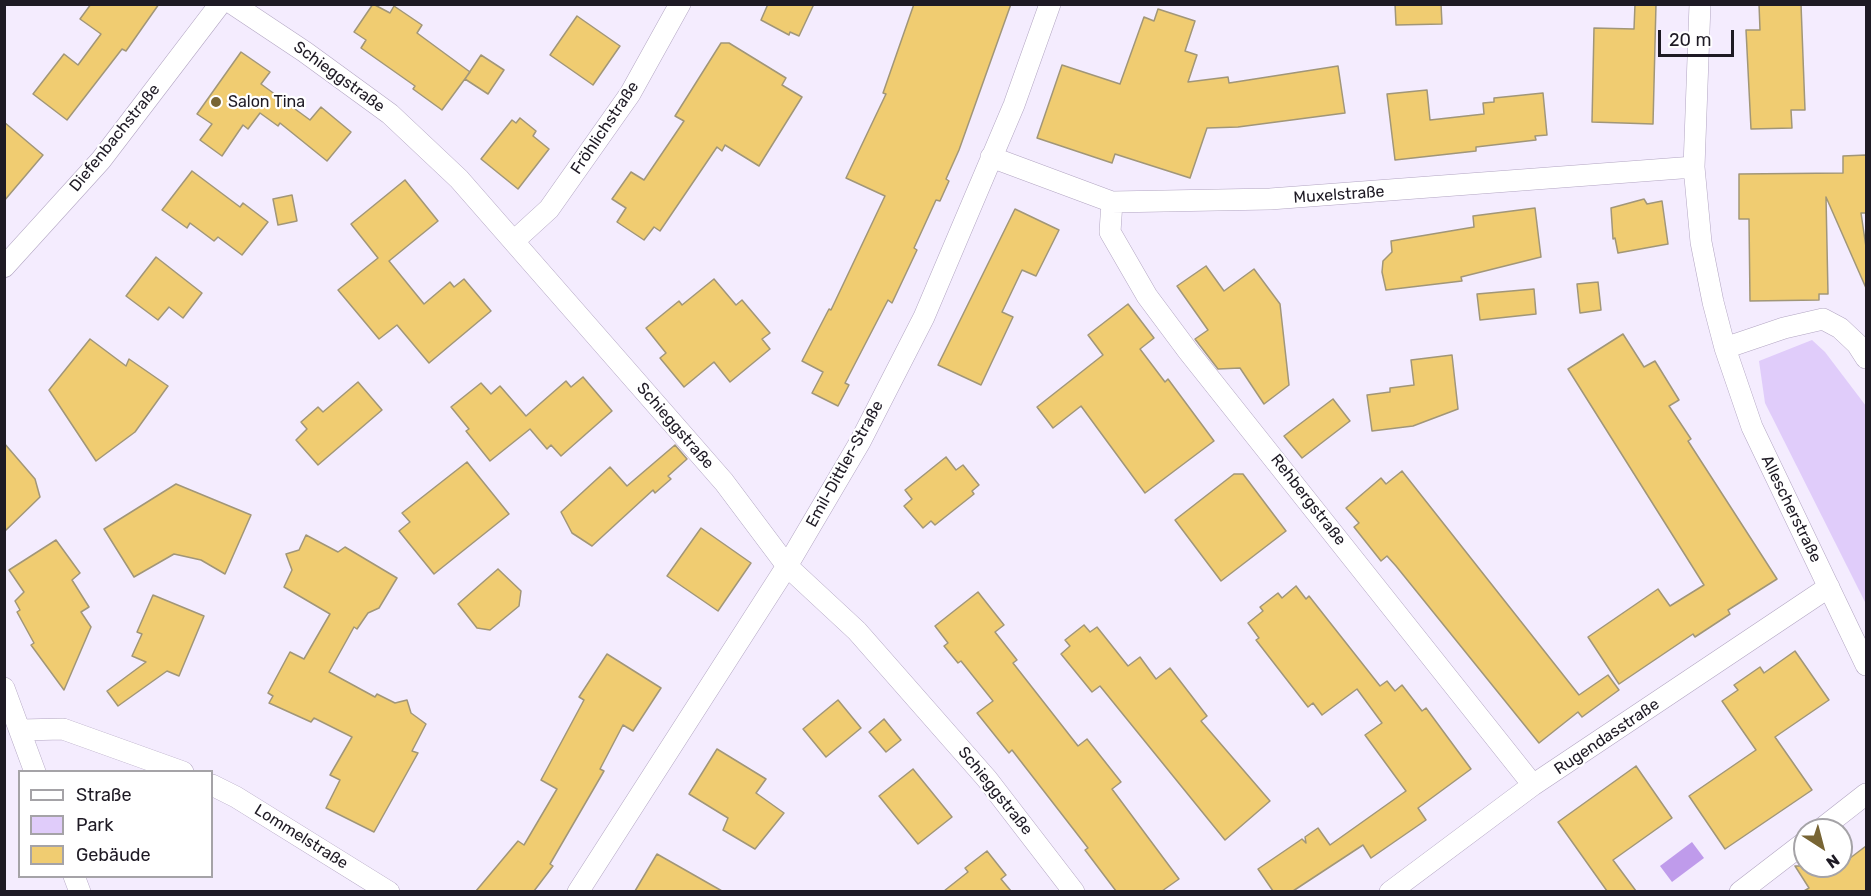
<!DOCTYPE html>
<html>
<head>
<meta charset="utf-8">
<style>
  body { margin:0 }
  #map { position:relative; width:1871px; height:896px; overflow:hidden; background:#f4ecfe; font-family:Rubik,sans-serif }
  canvas { display:block }
  .frame { position:absolute; inset:0; border:6px solid #1e1a24; pointer-events:none }
  .legend { position:absolute; left:18px; top:770px; width:195px; height:108px; box-sizing:border-box; background:#fff; border:2px solid #a5a3a7; margin:0; padding:8px 10px; list-style:none; font-size:18px; color:#1e1a24 }
  .legend li { display:flex; align-items:center; gap:12px; height:30px }
  .legend b { width:30px; border:2px solid #a5a3a7 }
  .north { position:absolute; left:1793px; top:818px; width:60px; height:60px; box-sizing:border-box; background:#fff; border:2px solid #a5a3a7; border-radius:50%; rotate:144deg; font-size:16px; font-weight:700; line-height:24px; text-align:center; color:#1e1a24 }
  .north::after { content:''; display:block; margin:auto; width:21px; height:27px; background:#786534; clip-path:polygon(50% 0,100% 100%,50% 72%,0 100%) }
  .scale { position:absolute; left:1658px; top:30px; width:76px; height:27px; box-sizing:border-box; border:3px solid #1e1a24; border-top:0; padding-left:8px; font-size:18px; line-height:21px; white-space:nowrap; color:#1e1a24; -webkit-text-stroke:4px #fff; paint-order:stroke }
</style>
</head>
<body>
<div id="map">
<canvas width="1871" height="896"></canvas>
<div class="frame"></div>
<ul class="legend">
<li><b style="height:8px;background:#fff"></b>Straße</li>
<li><b style="height:16px;background:#e0ccfa"></b>Park</li>
<li><b style="height:16px;background:#f0cc71"></b>Gebäude</li>
</ul>
<div class="north">N</div>
<div class="scale">20 m</div>
</div>
<script>
const ctx = document.querySelector('canvas').getContext('2d');
ctx.lineJoin = 'round';
function paint(path, color) { ctx.fillStyle = color; ctx.fill(path, 'evenodd'); }
const toPath = rows => new Path2D(rows.map(r => 'M' + r).join(''));
function strokePath(path, color, width, dash) { ctx.strokeStyle = color; ctx.lineWidth = width; ctx.lineCap = dash ? 'butt' : 'round'; ctx.setLineDash(dash || []); ctx.stroke(path); }
function label(font, color, halo, rows, align = 'center') {
  ctx.font = font + ' Rubik,sans-serif'; ctx.lineWidth = 4.5; ctx.setLineDash([]); ctx.textBaseline = 'middle'; ctx.strokeStyle = halo; ctx.fillStyle = color; for (const [text, x, y, turn = 0] of rows) {
    ctx.save(); ctx.translate(x, y); ctx.rotate((+turn || 0) * Math.PI / 180); ctx.textAlign = isNaN(turn) ? turn : align; if (halo) ctx.strokeText(text, 0, 0); ctx.fillText(text, 0, 0); ctx.restore();
  }
}
const green = toPath([
  [1812,340,1825,352,1866,406,1866,604,1765,403,1759,361]
]);
const water = toPath([
  [1692,842,1704,858,1672,882,1660,866]
]);
const building = toPath([
  [91,4,159,4,126,51,122,49,67,120,33,94,64,54,78,65,101,34,80,19,91,4],
  [373,4,390,13,394,6,422,25,417,33,470,72,442,110,413,89,415,86,361,48,366,40,354,32,373,4],
  [768,4,814,4,799,36,790,32,789,35,761,20,768,4],
  [914,4,1011,4,959,150,946,179,949,181,940,201,936,200,914,248,917,250,892,303,888,300,845,383,849,385,838,406,812,393,823,372,802,361,829,309,831,310,885,196,846,178,886,94,883,93,914,4],
  [1395,4,1441,4,1442,24,1396,25,1395,4],
  [1635,4,1656,4,1653,124,1592,122,1594,28,1634,29,1635,4],
  [1759,4,1801,4,1805,110,1791,110,1792,128,1751,129,1746,30,1760,30,1759,4],
  [1158,9,1195,21,1185,51,1197,55,1188,82,1228,77,1229,83,1338,66,1345,113,1238,127,1207,128,1190,178,1115,154,1112,163,1037,138,1062,65,1120,84,1144,17,1154,21,1158,9],
  [577,16,620,46,593,85,550,55,577,16],
  [721,43,729,43,786,78,782,85,802,97,759,166,725,145,722,151,717,147,660,231,654,227,644,240,617,222,626,208,612,199,631,172,644,180,684,121,675,116,721,43],
  [241,52,270,72,261,84,310,120,321,107,351,132,327,161,280,123,278,126,260,113,248,129,243,125,222,156,200,140,212,124,197,114,241,52],
  [481,55,504,70,488,94,465,79,481,55],
  [1427,90,1430,120,1484,114,1483,103,1494,102,1494,98,1543,93,1547,135,1535,136,1536,140,1476,147,1476,151,1395,160,1387,94,1427,90],
  [520,118,536,131,533,136,549,149,518,189,481,159,512,120,516,123,520,118],
  [4,122,43,155,4,201,4,122],
  [1866,155,1866,213,1861,213,1866,247,1866,288,1826,197,1828,294,1819,294,1819,300,1750,301,1749,219,1739,219,1739,174,1843,173,1843,156,1866,155],
  [192,171,240,207,243,203,268,222,242,255,218,237,214,241,190,223,187,228,162,210,192,171],
  [405,180,438,221,389,261,424,304,450,282,454,287,464,279,491,311,429,363,397,325,379,339,338,290,378,258,351,224,405,180],
  [292,195,297,221,278,225,273,199,292,195],
  [1644,199,1647,204,1662,201,1668,244,1618,253,1615,238,1613,239,1611,208,1644,199],
  [1535,208,1541,257,1461,277,1462,281,1386,290,1382,272,1383,261,1392,252,1391,241,1474,227,1473,216,1535,208],
  [1015,209,1059,230,1036,276,1022,270,1002,312,1013,317,981,385,938,365,1015,209],
  [156,257,202,293,183,318,169,307,158,320,126,296,156,257],
  [1206,266,1224,291,1254,269,1280,304,1289,385,1264,404,1240,368,1218,369,1195,339,1208,330,1177,286,1206,266],
  [714,279,736,305,742,300,770,333,762,339,770,349,730,382,714,362,684,387,660,358,666,353,646,328,679,301,682,305,714,279],
  [1598,282,1601,310,1580,313,1577,284,1598,282],
  [1534,289,1536,314,1480,320,1477,294,1534,289],
  [1128,304,1154,338,1140,349,1165,382,1168,379,1214,441,1145,493,1081,406,1053,428,1037,407,1103,355,1088,335,1128,304],
  [1623,334,1644,367,1655,361,1679,400,1669,406,1691,439,1688,441,1777,579,1728,610,1730,614,1695,637,1693,634,1619,684,1588,637,1658,589,1670,606,1704,585,1568,369,1623,334],
  [90,339,126,366,129,359,168,386,135,432,96,461,49,390,90,339],
  [1452,355,1458,409,1413,426,1372,431,1367,395,1390,392,1390,388,1414,385,1411,360,1452,355],
  [583,377,612,411,561,456,551,445,547,449,530,429,490,461,466,431,469,429,451,407,481,383,491,394,500,386,526,416,566,381,571,387,583,377],
  [358,382,382,410,318,465,296,440,307,429,301,422,318,407,323,412,358,382],
  [1333,399,1350,421,1302,458,1284,436,1333,399],
  [4,443,35,479,40,497,4,532,4,443],
  [675,445,687,459,668,476,671,479,655,493,653,490,592,546,572,533,561,512,610,467,627,486,675,445],
  [946,457,956,470,963,465,979,485,972,491,974,494,935,525,931,521,923,528,904,506,912,499,905,490,946,457],
  [467,462,509,514,434,574,399,531,410,522,402,513,467,462],
  [1402,471,1579,695,1608,675,1619,690,1582,717,1578,712,1539,743,1396,566,1387,556,1381,561,1354,527,1359,523,1346,508,1381,478,1386,484,1402,471],
  [1234,474,1243,474,1286,531,1221,581,1175,520,1234,474],
  [176,484,251,515,225,574,201,560,174,554,134,577,104,529,176,484],
  [701,528,751,563,718,611,667,576,701,528],
  [306,535,338,552,345,547,397,578,379,608,368,613,357,629,354,627,329,672,375,697,377,694,395,703,407,700,411,713,426,724,412,751,418,753,374,832,326,808,340,780,330,775,352,737,314,718,311,722,269,703,273,696,268,693,290,652,304,659,330,614,284,587,292,570,286,554,299,550,306,535],
  [56,540,80,573,72,580,89,607,81,612,91,627,64,690,31,645,34,643,17,612,20,610,15,601,24,592,9,570,56,540],
  [498,569,521,591,519,606,490,630,477,628,458,604,498,569],
  [1296,586,1306,599,1309,596,1380,686,1387,681,1395,691,1402,685,1422,711,1426,708,1471,769,1418,808,1426,820,1371,858,1363,845,1293,891,1273,891,1258,869,1302,839,1306,843,1305,837,1318,828,1330,845,1406,791,1365,735,1382,723,1357,689,1322,715,1313,703,1308,707,1256,640,1259,638,1248,623,1263,611,1260,607,1278,593,1282,598,1296,586],
  [978,592,1004,625,995,632,1017,660,1013,663,1078,746,1087,739,1121,782,1112,789,1179,879,1162,891,1116,891,1085,850,1088,848,1012,750,1009,753,977,713,993,701,961,661,958,663,944,646,948,643,935,626,978,592],
  [153,595,204,616,179,676,167,671,118,706,107,691,146,662,132,656,142,634,137,632,153,595],
  [1084,625,1090,632,1097,627,1128,666,1140,657,1156,679,1170,668,1207,716,1201,721,1270,801,1225,840,1100,686,1092,692,1061,654,1070,646,1065,640,1084,625],
  [1795,651,1829,700,1775,737,1812,790,1725,849,1689,796,1756,750,1722,701,1738,690,1734,685,1760,667,1764,673,1795,651],
  [607,654,661,688,633,731,623,725,600,769,604,771,550,864,553,866,534,891,476,891,518,841,524,845,557,789,541,780,584,700,579,697,607,654],
  [838,700,861,728,826,757,803,729,838,700],
  [884,719,901,740,886,752,869,732,884,719],
  [717,749,766,779,756,793,784,813,755,849,723,830,728,818,689,794,717,749],
  [1636,766,1672,818,1613,860,1636,891,1607,891,1558,822,1636,766],
  [913,769,952,817,918,844,879,796,913,769],
  [1866,846,1866,891,1804,891,1809,888,1795,866,1823,866,1829,874,1866,846],
  [987,851,1006,875,1001,879,1011,891,944,891,968,872,965,868,987,851],
  [657,854,722,891,635,891,657,854]
]);
const minor = toPath([
  [233,4,305,52,390,114,459,179,724,482,787,566,857,631,987,779,1074,892],
  [1700,4,1694,167,1701,242,1713,302,1725,348,1752,427,1866,665],
  [991,157,1112,202,1270,199,1694,167],
  [1112,202,1110,232,1147,296,1188,351,1533,785],
  [514,241,549,209,630,94,680,4],
  [4,267,101,160,220,4],
  [1725,348,1784,328,1823,319,1840,328,1857,344,1866,358],
  [4,688,35,772],
  [21,730,63,729,183,772],
  [212,785,236,797,389,892],
  [1820,830,1866,794],
  [74,876,80,892],
  [578,892,787,566,860,442,924,317,1014,105,1050,4],
  [1390,892,1533,785,1829,587],
  [1740,892,1805,842]
]);
const markers = [
  [216,102,6,"#786534"]
];
const streetNames = [
  ["Schieggstraße",339,77,36],
  ["Fröhlichstraße",605,128,-56],
  ["Diefenbachstraße",115,138,-51],
  ["Muxelstraße",1339,195,-4],
  ["Schieggstraße",675,426,49],
  ["Emil-Dittler-Straße",845,464,-61],
  ["Rehbergstraße",1308,500,52],
  ["Allescherstraße",1791,509,64],
  ["Rugendasstraße",1607,737,-34],
  ["Schieggstraße",995,791,51],
  ["Lommelstraße",301,837,32]
];
const poiNames = [
  ["Salon Tina",228,102]
];
paint(green, '#e0ccfa');
paint(water, '#bf9beb');
paint(building, '#f0cc71');
strokePath(building, '#a19678', 1.5);
strokePath(minor, '#b2a5c2', 22);
strokePath(minor, '#fff', 21);
for (const [x, y, r, color] of markers) { const dot = new Path2D(); dot.arc(x, y, r, 0, 2 * Math.PI); ctx.fillStyle = color; ctx.fill(dot); strokePath(dot, '#fff', 2); }
label('16px', '#1e1a24', '#fff', streetNames);
label('16px', '#1e1a24', '#fff', poiNames, 'left');
</script>
</body>
</html>
